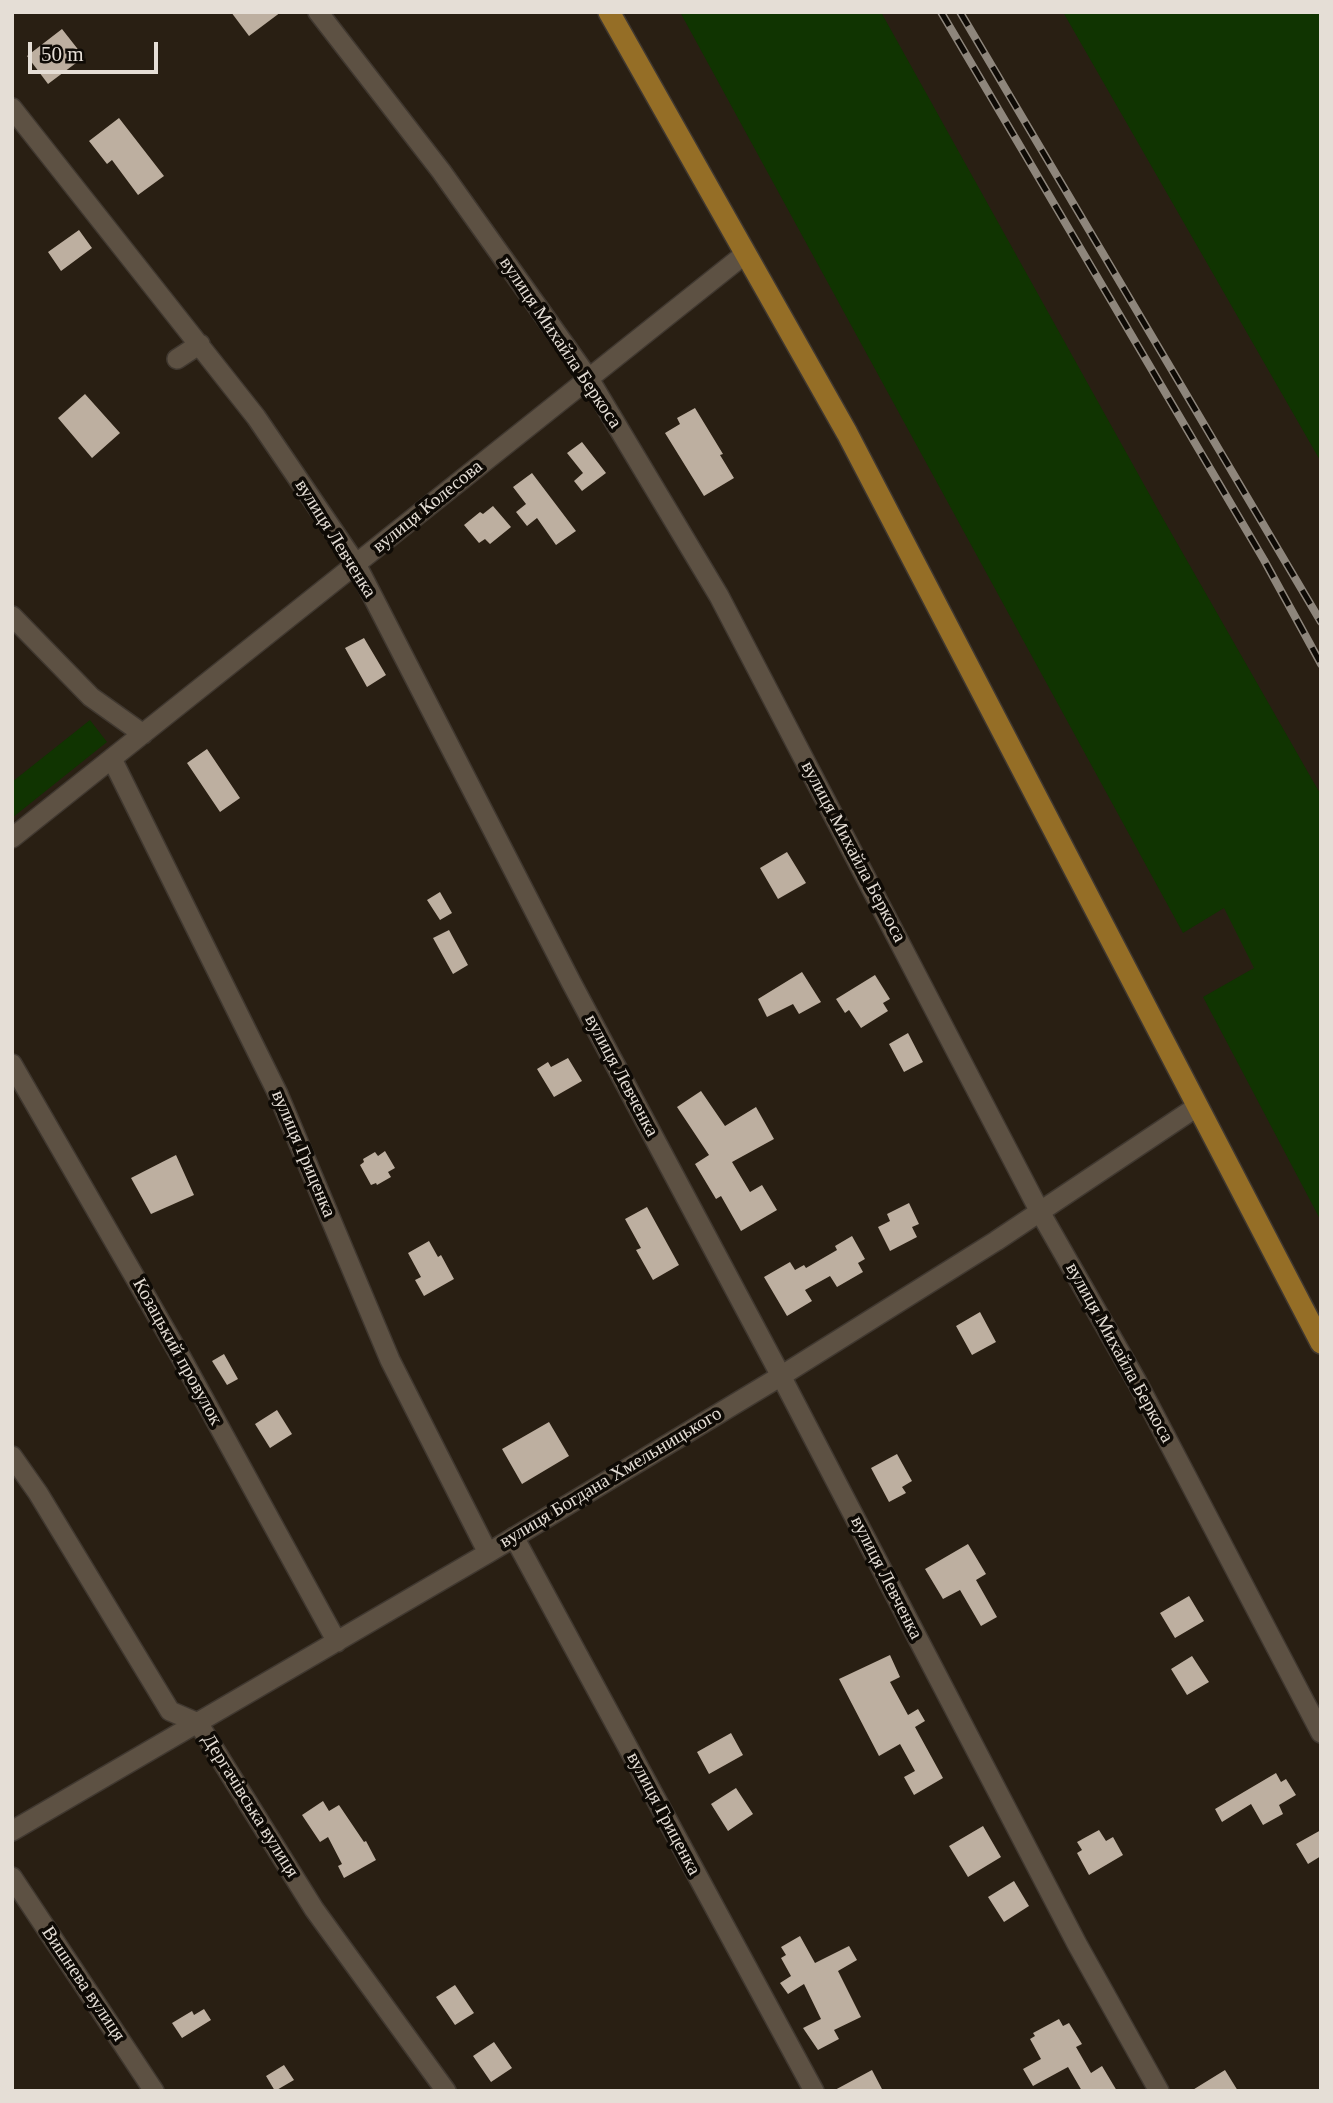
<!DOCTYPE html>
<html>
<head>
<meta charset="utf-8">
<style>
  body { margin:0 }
  #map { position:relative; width:1333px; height:2103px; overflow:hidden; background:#291f13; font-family:Georgia,serif }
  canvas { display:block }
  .frame { position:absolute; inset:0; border:14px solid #e5ded6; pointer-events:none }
  .scale { position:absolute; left:28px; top:42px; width:130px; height:32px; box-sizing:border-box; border:4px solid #e5ded6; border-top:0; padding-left:9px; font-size:21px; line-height:24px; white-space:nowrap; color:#e5ded6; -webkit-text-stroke:5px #0e0a05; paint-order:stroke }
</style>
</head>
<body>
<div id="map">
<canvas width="1333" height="2103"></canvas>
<div class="frame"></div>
<div class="scale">50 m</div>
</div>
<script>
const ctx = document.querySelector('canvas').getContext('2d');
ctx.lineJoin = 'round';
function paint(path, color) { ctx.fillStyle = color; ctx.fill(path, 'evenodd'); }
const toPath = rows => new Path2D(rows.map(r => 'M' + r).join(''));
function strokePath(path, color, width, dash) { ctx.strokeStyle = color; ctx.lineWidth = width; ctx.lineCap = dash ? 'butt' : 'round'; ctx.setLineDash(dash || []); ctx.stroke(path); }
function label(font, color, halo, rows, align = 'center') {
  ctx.font = font + ' Georgia,serif'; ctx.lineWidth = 7; ctx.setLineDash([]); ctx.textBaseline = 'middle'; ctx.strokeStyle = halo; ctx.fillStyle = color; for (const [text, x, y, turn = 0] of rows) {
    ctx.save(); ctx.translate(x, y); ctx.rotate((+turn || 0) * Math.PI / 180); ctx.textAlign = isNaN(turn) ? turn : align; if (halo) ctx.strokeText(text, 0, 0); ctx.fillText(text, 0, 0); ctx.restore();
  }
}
const green = toPath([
  [680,12,881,12,1161,515,1321,795,1321,1221,1203,997,1254,968,1224,908,1183,933],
  [1063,12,1321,12,1321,462],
  [90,720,107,742,12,818,12,782]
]);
const building = toPath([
  [231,12,281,12,249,36],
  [62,29,84,57,48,84,27,56],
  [119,118,164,176,138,195,112,160,107,164,89,141],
  [79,230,92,248,61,271,48,252],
  [85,394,120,433,92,458,58,418],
  [695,408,723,454,720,455,734,478,704,496,665,433,680,424,677,418],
  [582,442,606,473,582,491,574,481,583,473,567,453],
  [532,473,576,531,556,545,537,518,527,526,516,512,526,504,513,487],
  [493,506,511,527,490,544,485,539,479,543,464,525,480,512,483,514],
  [364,638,386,675,367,687,345,648],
  [207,749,240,798,220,812,187,763],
  [787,852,806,883,778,899,760,868],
  [440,892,452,913,440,920,427,900],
  [449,930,468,965,453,974,433,938],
  [802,972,821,1002,799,1014,793,1004,767,1017,758,999],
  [875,975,890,999,883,1003,888,1011,861,1028,849,1010,845,1013,836,999],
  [908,1033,923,1062,904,1072,889,1044],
  [568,1058,582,1081,554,1097,537,1069,548,1062,551,1067],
  [701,1091,725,1126,756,1107,774,1139,732,1162,750,1192,762,1185,777,1210,741,1231,721,1196,716,1199,695,1164,709,1155,677,1107],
  [385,1151,395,1168,388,1172,391,1177,377,1185,376,1183,371,1185,360,1165,364,1162,363,1159,375,1152,378,1156],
  [176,1155,194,1195,151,1214,131,1178],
  [909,1203,919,1224,912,1227,917,1237,890,1251,878,1227,890,1221,887,1214],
  [647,1207,679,1265,653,1280,636,1250,641,1248,625,1219],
  [852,1236,865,1259,858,1263,863,1272,837,1287,830,1276,805,1290,812,1301,787,1316,764,1277,790,1262,795,1270,804,1265,806,1268,837,1250,835,1246],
  [429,1241,438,1257,441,1255,454,1279,424,1296,415,1280,421,1277,408,1253],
  [980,1312,996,1342,972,1355,956,1326],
  [224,1354,238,1379,227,1385,212,1361],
  [277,1410,292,1434,270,1448,255,1424],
  [549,1422,569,1456,522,1484,502,1449],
  [897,1454,912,1481,902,1487,906,1493,889,1502,871,1468],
  [968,1544,986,1574,976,1580,997,1617,981,1626,960,1590,943,1599,925,1569],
  [1189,1596,1204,1621,1175,1638,1160,1613],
  [890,1655,900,1677,890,1682,908,1715,918,1709,925,1721,915,1727,943,1778,914,1795,904,1777,915,1771,900,1744,879,1756,839,1679],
  [1192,1656,1209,1682,1187,1695,1171,1669],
  [731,1733,743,1755,709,1774,697,1752],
  [1276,1773,1281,1782,1286,1779,1296,1795,1279,1805,1283,1814,1263,1825,1251,1804,1222,1822,1215,1809],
  [736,1788,753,1814,728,1831,711,1804],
  [323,1801,329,1811,339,1805,364,1842,366,1841,376,1860,344,1878,338,1866,342,1864,328,1837,320,1842,302,1815],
  [983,1826,1001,1857,968,1877,949,1846],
  [1099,1830,1106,1841,1113,1837,1123,1855,1089,1875,1077,1853,1082,1850,1077,1842],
  [1321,1830,1321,1856,1308,1864,1296,1844],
  [1014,1881,1029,1906,1004,1922,988,1897],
  [800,1936,815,1963,849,1946,857,1960,838,1971,861,2017,834,2030,839,2039,818,2050,803,2028,821,2019,804,1984,788,1994,780,1983,791,1976,781,1958,786,1955,781,1947],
  [455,1985,474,2013,455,2025,436,1997],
  [204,2009,211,2020,182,2038,172,2023,192,2011,194,2015],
  [1059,2019,1063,2026,1069,2023,1082,2044,1076,2047,1091,2073,1102,2066,1117,2091,1082,2091,1068,2067,1033,2086,1023,2069,1041,2059,1030,2039,1035,2036,1033,2033],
  [494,2042,512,2068,491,2082,473,2056],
  [284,2065,294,2080,275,2091,266,2076],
  [872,2070,883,2091,833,2091],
  [1225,2070,1238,2091,1191,2091]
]);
const minor = toPath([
  [318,12,441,171,589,379,719,596,1040,1212,1137,1382,1321,1733],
  [12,108,256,417,356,564,571,982,781,1376,1077,1944,1159,2091],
  [177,359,200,344],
  [12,616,91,697,143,734],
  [112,759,278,1094,390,1360,488,1553],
  [12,838,745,254],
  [12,1064,182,1359,337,1642],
  [12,1456,38,1493,170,1711,198,1723,314,1909,446,2091],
  [514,1537,814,2091],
  [12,1831,488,1553,781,1376,996,1241,1198,1106],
  [12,1877,154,2091]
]);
const major = toPath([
  [609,12,847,433,1321,1343]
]);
const rail = toPath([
  [941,12,1264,560,1321,664],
  [960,12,1321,622]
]);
const streetNames = [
  ["вулиця Михайла Беркоса",560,343,56],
  ["вулиця Колесова",428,507,-39],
  ["вулиця Левченка",335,539,58],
  ["вулиця Михайла Беркоса",853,852,62],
  ["вулиця Левченка",621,1076,62],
  ["вулиця Гриценка",303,1154,67],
  ["Козацький провулок",177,1352,61],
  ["вулиця Михайла Беркоса",1119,1353,61],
  ["вулиця Богдана Хмельницького",611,1478,-31],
  ["вулиця Левченка",886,1578,63],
  ["Дергачівська вулиця",250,1806,58],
  ["вулиця Гриценка",663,1814,62],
  ["Вишнева вулиця",83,1984,56]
];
paint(green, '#103401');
paint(building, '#bdafa0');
strokePath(minor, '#403830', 22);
strokePath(major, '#403830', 24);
strokePath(minor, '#5d5143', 19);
strokePath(major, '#956e26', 21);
strokePath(rail, '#8e867c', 8);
strokePath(rail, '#0e0a05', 5, [16]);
label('19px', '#e5ded6', '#0e0a05', streetNames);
</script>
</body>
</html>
